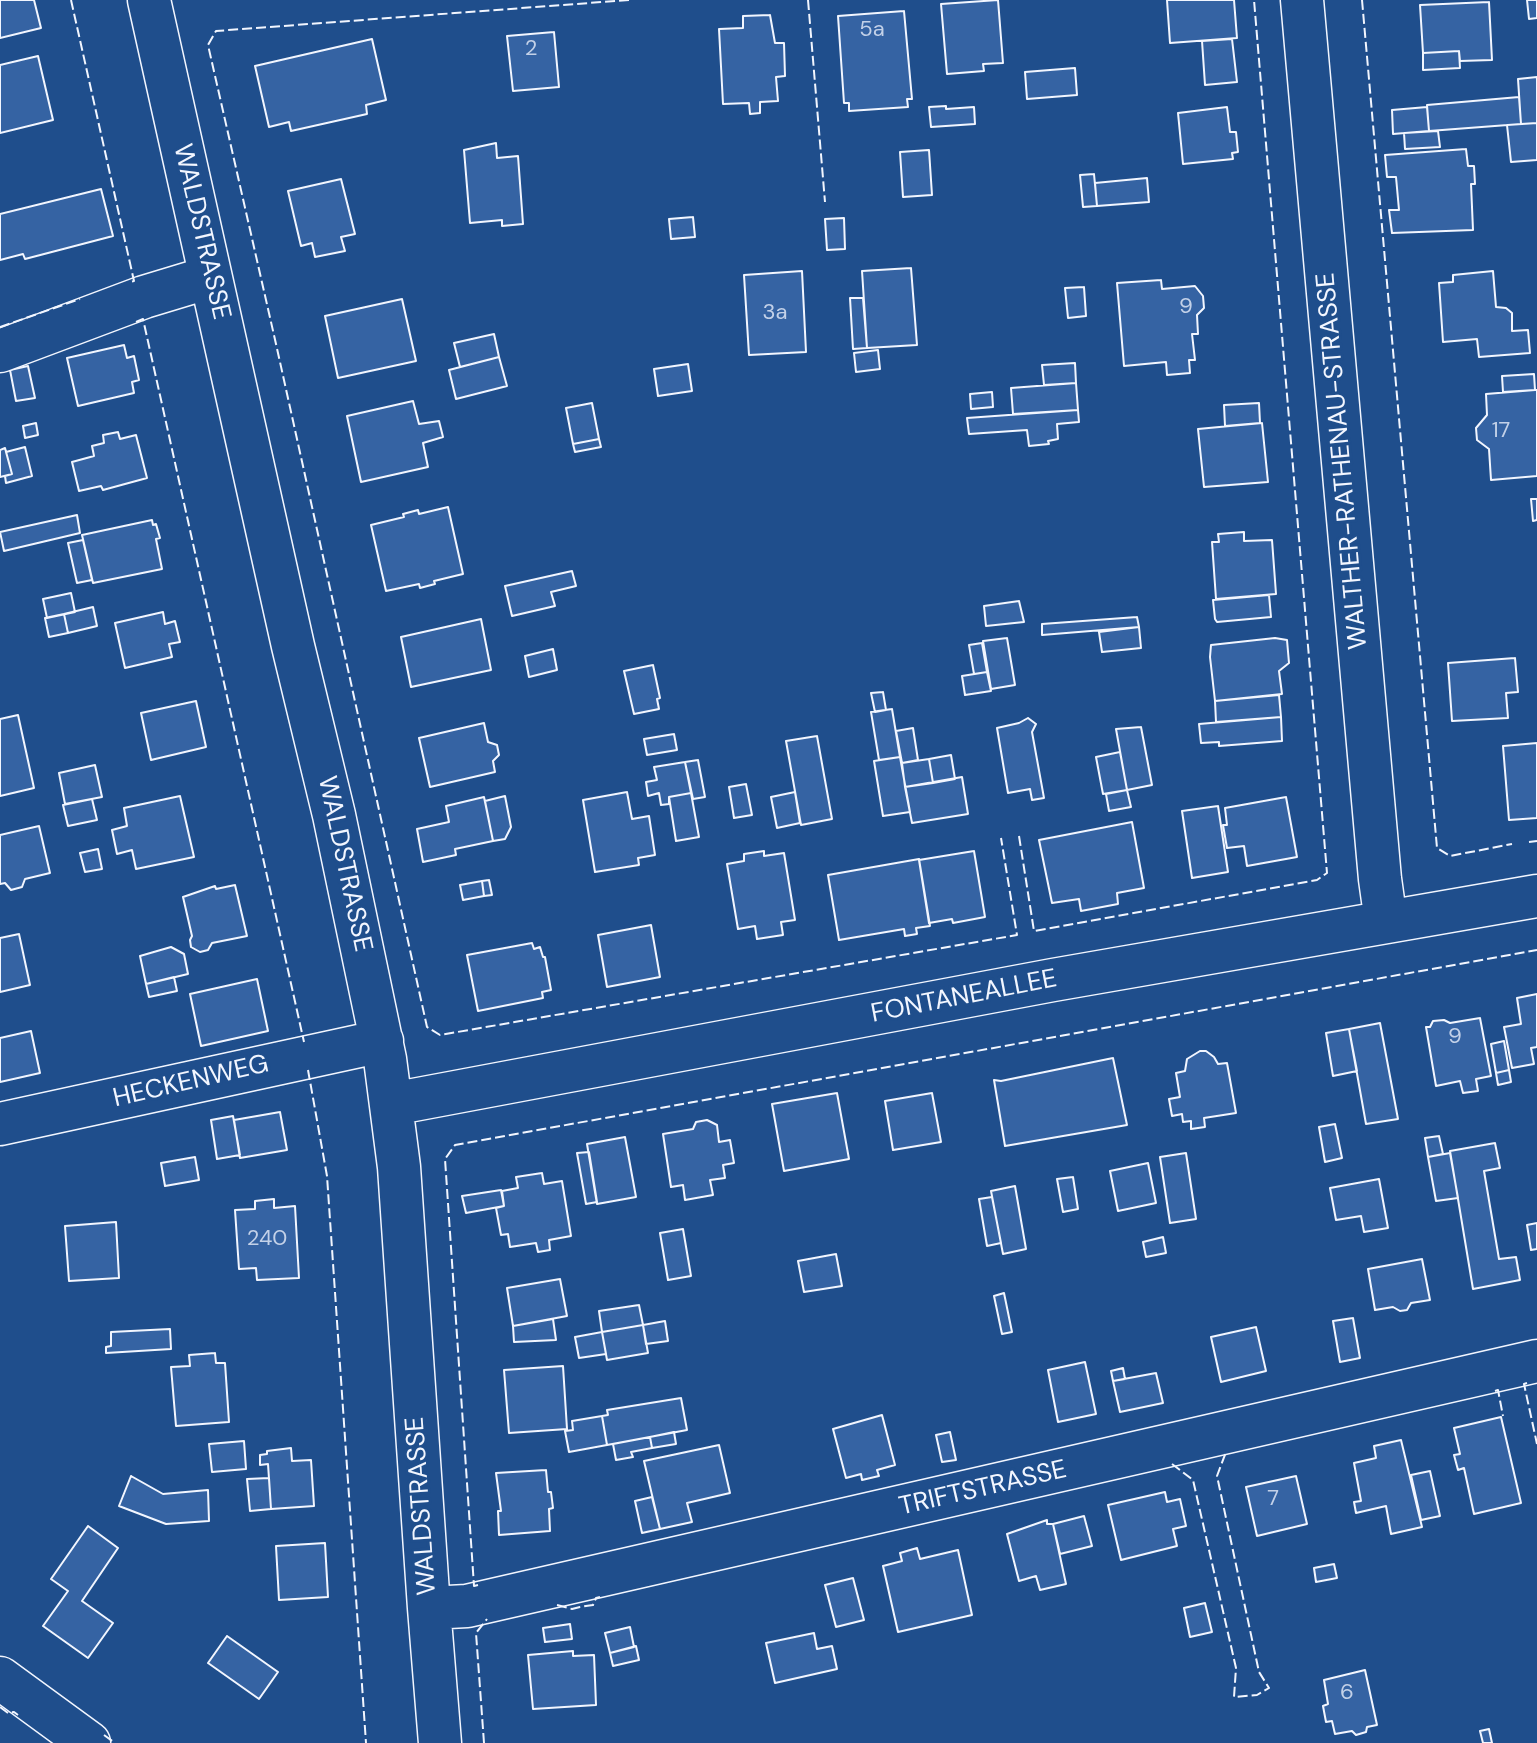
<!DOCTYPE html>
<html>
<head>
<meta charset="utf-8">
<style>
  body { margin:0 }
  canvas { display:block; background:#1f4e8c }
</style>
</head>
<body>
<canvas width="1537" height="1743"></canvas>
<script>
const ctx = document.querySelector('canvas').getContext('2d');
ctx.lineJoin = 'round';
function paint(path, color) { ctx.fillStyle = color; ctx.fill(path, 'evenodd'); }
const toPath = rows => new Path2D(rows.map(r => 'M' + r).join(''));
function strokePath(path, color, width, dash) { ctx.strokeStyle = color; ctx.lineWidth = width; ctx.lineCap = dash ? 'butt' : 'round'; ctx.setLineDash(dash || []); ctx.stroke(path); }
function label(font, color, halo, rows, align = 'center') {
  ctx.font = font + ' "DM Sans",sans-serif'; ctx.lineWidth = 6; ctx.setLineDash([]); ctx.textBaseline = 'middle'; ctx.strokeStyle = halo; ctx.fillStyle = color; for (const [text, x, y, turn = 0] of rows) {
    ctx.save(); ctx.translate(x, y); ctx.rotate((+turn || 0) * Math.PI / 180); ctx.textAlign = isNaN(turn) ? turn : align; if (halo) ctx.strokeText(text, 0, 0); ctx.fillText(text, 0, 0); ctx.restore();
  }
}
const building = toPath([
  [0,0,34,0,41,28,0,38,0,0],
  [998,0,1003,63,983,64,984,71,947,74,941,4,998,0],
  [1167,0,1234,0,1237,38,1170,43,1167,0],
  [1527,0,1537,0,1537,18,1529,19,1527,0],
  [1489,2,1492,60,1460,61,1459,51,1423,53,1420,5,1489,2],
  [904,11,912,99,907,99,908,107,849,111,849,103,844,103,838,16,904,11],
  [770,15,775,43,784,43,785,76,776,77,778,101,760,102,760,113,750,114,749,103,723,104,719,29,743,28,743,16,770,15],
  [554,32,559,87,513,91,507,36,554,32],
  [372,39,386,100,366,105,367,114,291,131,289,122,269,127,255,66,372,39],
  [1232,39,1237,82,1205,85,1202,41,1232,39],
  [1459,51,1460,68,1423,70,1423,53,1459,51],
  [38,56,53,120,0,133,0,65,38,56],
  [1075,68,1077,95,1027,99,1025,72,1075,68],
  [1537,77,1537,123,1521,124,1518,79,1537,77],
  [1519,97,1521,124,1429,131,1427,105,1519,97],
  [946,106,946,109,974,107,975,124,931,127,929,107,946,106],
  [1227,107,1230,132,1236,132,1238,152,1232,153,1233,159,1183,164,1178,113,1227,107],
  [1427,107,1429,131,1393,134,1392,110,1427,107],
  [1537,123,1537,160,1511,162,1507,125,1537,123],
  [1438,131,1440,147,1405,149,1404,133,1438,131],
  [496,143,497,158,518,156,523,224,502,226,502,220,470,223,464,150,496,143],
  [1466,149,1468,166,1474,166,1475,184,1471,184,1473,230,1392,233,1389,210,1399,210,1396,177,1387,177,1385,155,1466,149],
  [929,150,932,195,903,197,900,152,929,150],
  [1094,174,1097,206,1083,207,1080,175,1094,174],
  [1147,178,1149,202,1097,206,1095,183,1147,178],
  [341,179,355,234,341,237,345,251,315,257,312,243,301,246,288,191,341,179],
  [101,189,113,236,25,259,23,254,0,260,0,214,101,189],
  [693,217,695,237,671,239,669,219,693,217],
  [844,218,845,249,827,250,825,219,844,218],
  [911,268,917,345,867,348,862,271,911,268],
  [802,271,806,352,749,355,744,275,802,271],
  [1493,271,1496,307,1506,308,1512,313,1512,331,1528,330,1530,353,1479,357,1477,339,1443,342,1439,283,1453,282,1453,275,1493,271],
  [1161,280,1162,289,1195,286,1203,296,1204,308,1197,315,1198,334,1192,334,1195,360,1189,360,1190,373,1167,375,1166,362,1124,366,1117,283,1161,280],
  [1084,287,1086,316,1068,318,1065,288,1084,287],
  [850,298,863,298,867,348,853,349,850,298],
  [402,299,416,361,338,378,325,316,402,299],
  [494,334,499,357,460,367,454,343,494,334],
  [124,345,127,358,134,356,139,380,132,382,134,393,78,406,67,358,124,345],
  [878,350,880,369,856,372,854,353,878,350],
  [499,357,507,386,456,399,449,370,499,357],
  [1075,363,1076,383,1044,385,1042,365,1075,363],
  [688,364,692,391,658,396,654,369,688,364],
  [28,366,35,398,16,401,10,370,28,366],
  [1534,374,1535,390,1503,392,1502,376,1534,374],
  [1076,383,1078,410,1013,414,1011,388,1076,383],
  [1535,390,1537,390,1537,476,1491,480,1489,449,1477,440,1476,428,1487,415,1486,394,1535,390],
  [992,392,993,407,971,409,970,394,992,392],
  [413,401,419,424,439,421,443,437,423,443,428,467,361,482,347,416,413,401],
  [592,403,599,439,573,444,566,408,592,403],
  [1259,403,1260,423,1225,426,1224,405,1259,403],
  [1078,410,1079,422,1057,424,1058,439,1048,441,1049,444,1029,446,1027,430,969,434,967,418,1078,410],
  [36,423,38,435,25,438,23,426,36,423],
  [1262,423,1268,482,1204,487,1198,429,1262,423],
  [118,432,120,439,136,435,147,478,103,490,101,486,79,491,72,462,94,456,92,446,104,443,103,435,118,432],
  [599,439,601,447,575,452,573,444,599,439],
  [25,447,32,476,6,483,5,476,12,474,6,452,25,447],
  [5,448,12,474,0,477,0,450,5,448],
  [1531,499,1537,499,1537,520,1533,521,1531,499],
  [448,507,463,574,434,581,435,584,420,588,419,584,386,591,371,525,404,517,403,514,418,510,419,514,448,507],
  [77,515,80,533,4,551,0,532,77,515],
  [152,520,153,525,156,524,160,538,156,539,162,569,93,583,82,535,152,520],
  [1244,532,1244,541,1272,540,1276,594,1216,599,1212,542,1219,542,1218,534,1244,532],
  [83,540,92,580,77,583,68,543,83,540],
  [572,571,576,586,551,592,555,606,512,616,505,586,572,571],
  [71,593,75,612,47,618,43,599,71,593],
  [1269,595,1271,617,1217,622,1215,619,1213,600,1269,595],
  [1019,601,1024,622,986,626,984,606,1019,601],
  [93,607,97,626,68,633,64,614,93,607],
  [163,612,165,624,175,621,180,642,169,644,172,657,125,668,115,623,163,612],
  [64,614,68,633,49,637,45,618,64,614],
  [1137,617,1139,627,1042,635,1042,624,1137,617],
  [481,619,491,670,411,687,401,637,481,619],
  [1139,627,1141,648,1102,652,1099,632,1139,627],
  [1007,638,1015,685,991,689,983,641,1007,638],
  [1275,638,1287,640,1289,663,1279,671,1282,694,1215,701,1210,657,1211,645,1275,638],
  [982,643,987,672,974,674,969,645,982,643],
  [553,649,557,670,529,677,525,656,553,649],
  [1515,658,1518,692,1506,693,1508,718,1452,721,1448,663,1515,658],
  [653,665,660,698,657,699,659,709,634,714,624,671,653,665],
  [987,672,991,691,965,695,962,676,987,672],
  [883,692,886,710,875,712,871,693,883,692],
  [1279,695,1281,717,1216,722,1215,701,1279,695],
  [196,701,206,747,151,760,141,713,196,701],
  [892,709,900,757,879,760,871,712,892,709],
  [18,715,34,788,0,796,0,719,18,715],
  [1281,717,1282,741,1219,746,1219,742,1201,743,1199,724,1281,717],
  [1028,718,1036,724,1032,732,1044,798,1032,800,1030,789,1008,793,997,728,1019,723,1028,718],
  [484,723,488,742,497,745,499,755,493,761,495,772,430,787,419,738,484,723],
  [1141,727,1152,785,1127,790,1116,729,1141,727],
  [913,728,918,760,902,763,896,731,913,728],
  [674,734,677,750,647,755,644,739,674,734],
  [817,736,832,819,801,825,786,741,817,736],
  [1537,743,1537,818,1509,820,1503,746,1537,743],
  [1120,752,1127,790,1103,794,1096,757,1120,752],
  [951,755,955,779,933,783,929,759,951,755],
  [900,757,910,812,883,816,874,761,900,757],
  [929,759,933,783,905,787,902,763,929,759],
  [698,760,705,797,693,799,685,762,698,760],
  [685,762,691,793,669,797,669,804,661,805,659,793,648,796,646,782,657,780,654,767,685,762],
  [95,765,102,797,65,804,59,773,95,765],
  [962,777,968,814,912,823,905,787,962,777],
  [746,784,752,815,734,818,729,787,746,784],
  [1127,790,1131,807,1109,811,1106,794,1127,790],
  [627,792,632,819,649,816,655,855,638,858,639,865,595,872,583,800,627,792],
  [795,792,800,823,777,828,771,797,795,792],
  [691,793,699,837,676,841,669,797,691,793],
  [180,796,194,857,136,869,132,850,117,854,112,830,127,826,124,808,180,796],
  [505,796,511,827,505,839,493,841,485,801,505,796],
  [484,797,493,841,455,849,456,855,423,862,417,829,449,822,446,806,484,797],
  [1286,797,1297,857,1247,866,1244,846,1227,848,1223,825,1227,825,1225,808,1286,797],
  [92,799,97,820,68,826,63,805,92,799],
  [1218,806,1228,872,1192,878,1182,811,1218,806],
  [1132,822,1144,888,1117,893,1118,904,1081,911,1079,899,1052,903,1039,840,1132,822],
  [39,826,50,873,25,879,22,887,11,890,5,883,0,884,0,835,39,826],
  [98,849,102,869,85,872,80,853,98,849],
  [764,851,764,856,784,853,795,920,781,922,783,935,757,939,755,926,738,929,727,864,744,861,744,854,764,851],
  [974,851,985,917,953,923,952,919,929,923,919,860,974,851],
  [919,859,930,926,916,928,917,934,905,936,904,929,839,940,828,875,919,859],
  [489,880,492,895,484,896,482,881,489,880],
  [482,881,484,896,463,900,460,885,482,881],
  [235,885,247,936,212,943,208,950,200,952,191,947,190,940,192,936,183,897,215,886,216,889,235,885],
  [651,925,660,977,607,987,598,935,651,925],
  [19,934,30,985,0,992,0,938,19,934],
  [532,943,534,949,540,947,543,957,545,957,551,990,542,992,543,998,478,1011,467,955,532,943],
  [171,947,184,954,188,974,146,984,140,956,171,947],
  [174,977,177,991,149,997,146,984,174,977],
  [257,979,268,1031,201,1046,190,994,257,979],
  [1537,994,1537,1047,1531,1048,1534,1064,1512,1068,1504,1027,1521,1024,1517,998,1537,994],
  [1480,1018,1491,1076,1476,1079,1478,1091,1463,1093,1460,1081,1436,1086,1426,1027,1430,1027,1433,1021,1444,1020,1450,1023,1480,1018],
  [1380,1023,1398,1119,1366,1124,1349,1029,1380,1023],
  [1349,1029,1357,1071,1333,1076,1326,1033,1349,1029],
  [31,1031,40,1073,0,1082,0,1038,31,1031],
  [1504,1041,1509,1070,1496,1073,1491,1044,1504,1041],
  [1200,1051,1206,1051,1214,1057,1218,1064,1227,1063,1236,1113,1204,1118,1205,1127,1191,1129,1191,1121,1183,1122,1182,1114,1172,1116,1169,1099,1180,1097,1176,1073,1185,1071,1187,1059,1200,1051],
  [1113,1058,1127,1125,1005,1146,994,1080,1001,1081,1113,1058],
  [1509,1070,1511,1082,1498,1085,1496,1073,1509,1070],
  [837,1093,849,1159,784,1171,772,1104,837,1093],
  [932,1093,941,1142,893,1150,885,1101,932,1093],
  [280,1112,287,1150,240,1158,234,1120,280,1112],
  [233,1116,240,1155,217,1159,211,1120,233,1116],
  [707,1120,717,1125,719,1142,730,1140,734,1163,723,1165,725,1178,710,1180,713,1195,685,1200,683,1185,671,1187,663,1134,693,1129,696,1122,707,1120],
  [1335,1124,1342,1158,1325,1162,1319,1127,1335,1124],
  [1439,1136,1443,1154,1428,1157,1425,1138,1439,1136],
  [625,1137,636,1197,597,1204,587,1144,625,1137],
  [1495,1143,1500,1168,1484,1171,1499,1259,1516,1257,1520,1280,1473,1289,1450,1151,1495,1143],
  [589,1152,597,1202,586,1204,577,1153,589,1152],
  [1186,1153,1196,1219,1170,1223,1160,1157,1186,1153],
  [1450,1153,1458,1198,1436,1201,1428,1157,1450,1153],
  [195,1157,199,1180,165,1186,161,1163,195,1157],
  [1148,1163,1156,1203,1118,1211,1110,1171,1148,1163],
  [542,1173,544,1184,562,1181,571,1236,549,1240,550,1250,538,1252,536,1243,510,1247,508,1234,501,1235,496,1208,504,1206,502,1191,518,1188,516,1177,542,1173],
  [1073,1177,1078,1209,1063,1212,1057,1179,1073,1177],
  [1379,1179,1388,1228,1364,1232,1361,1216,1336,1220,1330,1188,1379,1179],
  [1015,1186,1026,1249,1003,1254,991,1191,1015,1186],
  [501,1190,504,1206,466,1213,462,1196,501,1190],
  [992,1197,1001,1243,987,1246,979,1199,992,1197],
  [274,1199,274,1208,295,1206,299,1278,257,1280,256,1268,239,1269,235,1210,255,1209,255,1201,274,1199],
  [116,1222,119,1278,69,1281,65,1226,116,1222],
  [1537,1223,1537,1249,1531,1250,1527,1225,1537,1223],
  [683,1229,691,1276,668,1280,660,1233,683,1229],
  [1163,1237,1166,1253,1146,1257,1143,1242,1163,1237],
  [836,1254,842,1286,804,1292,798,1261,836,1254],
  [1422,1259,1430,1300,1411,1303,1407,1310,1400,1311,1393,1307,1375,1310,1368,1269,1422,1259],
  [560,1279,567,1316,513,1326,507,1288,560,1279],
  [1004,1293,1012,1332,1002,1334,994,1296,1004,1293],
  [639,1305,643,1325,602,1332,599,1311,639,1305],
  [1353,1318,1360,1358,1340,1362,1333,1321,1353,1318],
  [553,1319,556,1340,514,1342,513,1326,553,1319],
  [665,1321,668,1341,646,1344,643,1325,665,1321],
  [643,1325,648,1353,607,1360,602,1332,643,1325],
  [1256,1327,1266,1371,1221,1382,1211,1337,1256,1327],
  [170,1329,171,1349,106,1353,106,1347,111,1346,111,1332,170,1329],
  [602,1332,606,1354,579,1358,575,1337,602,1332],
  [215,1353,216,1363,225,1363,229,1422,176,1426,171,1367,190,1366,189,1355,215,1353],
  [1085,1362,1096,1414,1058,1422,1048,1370,1085,1362],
  [563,1366,567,1429,509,1433,504,1370,563,1366],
  [1123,1368,1125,1379,1113,1381,1111,1371,1123,1368],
  [1156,1373,1163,1403,1120,1412,1113,1381,1156,1373],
  [681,1398,687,1430,607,1445,602,1416,608,1415,607,1410,681,1398],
  [882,1415,895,1465,877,1470,879,1476,862,1480,861,1474,846,1478,833,1429,882,1415],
  [602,1416,607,1445,569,1452,565,1431,573,1430,572,1421,602,1416],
  [1501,1417,1521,1503,1474,1514,1464,1468,1458,1470,1454,1455,1460,1454,1454,1428,1501,1417],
  [674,1432,676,1444,652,1448,650,1437,674,1432],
  [950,1432,956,1460,942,1462,936,1435,950,1432],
  [650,1437,652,1448,631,1452,633,1457,616,1460,613,1444,650,1437],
  [1401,1440,1422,1527,1391,1534,1386,1506,1356,1513,1354,1502,1361,1501,1354,1463,1376,1458,1374,1446,1401,1440],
  [244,1441,246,1469,212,1472,209,1444,244,1441],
  [719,1445,730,1493,687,1503,692,1522,660,1529,644,1461,719,1445],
  [291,1448,292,1461,311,1460,314,1506,271,1509,268,1464,260,1465,260,1455,267,1454,267,1451,291,1448],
  [546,1470,548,1492,551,1492,553,1508,549,1509,550,1531,499,1535,498,1511,501,1511,496,1473,546,1470],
  [1430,1471,1440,1516,1421,1520,1411,1475,1430,1471],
  [131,1476,163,1494,208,1490,209,1521,166,1524,119,1506,131,1476],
  [1296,1476,1307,1524,1257,1536,1246,1487,1296,1476],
  [269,1478,271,1509,250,1511,247,1479,269,1478],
  [1165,1492,1167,1502,1180,1499,1186,1526,1173,1529,1177,1546,1121,1560,1108,1505,1165,1492],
  [652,1497,660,1529,642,1533,635,1501,652,1497],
  [1084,1516,1092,1546,1060,1554,1053,1524,1084,1516],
  [1047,1520,1047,1524,1053,1524,1066,1584,1040,1590,1036,1576,1019,1581,1007,1534,1047,1520],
  [88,1526,118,1548,82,1601,113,1623,88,1658,43,1626,68,1591,51,1579,88,1526],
  [325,1543,328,1597,279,1600,276,1546,325,1543],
  [917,1548,920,1559,958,1550,972,1615,898,1632,883,1566,902,1561,900,1553,917,1548],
  [1334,1564,1337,1578,1316,1582,1314,1568,1334,1564],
  [853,1578,864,1620,836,1627,825,1585,853,1578],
  [1205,1603,1212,1632,1190,1637,1184,1608,1205,1603],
  [570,1624,572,1639,545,1642,543,1628,570,1624],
  [630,1627,634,1647,610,1653,605,1633,630,1627],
  [814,1633,817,1649,832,1646,837,1669,775,1683,766,1643,814,1633],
  [227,1636,278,1672,259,1699,208,1663,227,1636],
  [636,1646,639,1660,613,1666,610,1653,636,1646],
  [573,1651,573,1656,594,1655,596,1705,533,1709,528,1655,573,1651],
  [1365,1670,1377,1725,1367,1727,1366,1732,1356,1735,1352,1731,1335,1734,1332,1721,1326,1722,1323,1706,1328,1704,1324,1680,1365,1670],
  [1489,1729,1492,1743,1483,1743,1480,1731,1489,1729]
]);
const minor = toPath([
  [149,0,293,646,334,815,385,1059,399,1167,429,1608,440,1743],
  [1302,0,1380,879,1386,922],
  [0,351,144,297,210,277],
  [392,1104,1053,980,1537,896],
  [0,1124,382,1041],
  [429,1608,467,1606,1537,1361],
  [0,1678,89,1743]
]);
const fence = toPath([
  [71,0,134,281,129,282],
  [629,0,216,31,208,45,276,344,427,1027,440,1035,1017,935,1001,838],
  [808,0,825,202],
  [1362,0,1437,848,1450,856,1512,844],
  [136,322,143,319,304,1042],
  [0,327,80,299],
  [1019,836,1034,931,1317,880,1327,873,1254,0],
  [1529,842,1537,841],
  [308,1070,327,1176,366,1743],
  [1527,1383,1524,1384,1537,1444],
  [1495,1391,1498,1390,1503,1416],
  [1172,1464,1193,1480,1236,1668,1234,1697,1257,1695,1269,1688,1259,1672,1217,1476,1226,1452],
  [478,1585,474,1586,445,1159,455,1145,1537,950],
  [557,1605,572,1609,580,1607,593,1605,596,1598,600,1597],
  [0,1707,8,1713,14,1712,18,1715],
  [104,1735,115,1743],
  [484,1743,476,1633,487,1619]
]);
const numberNames = [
  ["5a",872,30],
  ["2",531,49],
  ["9",1186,307],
  ["3a",775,313],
  ["17",1501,431],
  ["9",1455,1037],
  ["240",267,1239],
  ["7",1273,1499],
  ["6",1347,1693]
];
const streetNames = [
  ["WALDSTRASSE",201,232,77],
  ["WALTHER-RATHENAU-STRASSE",1343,461,-95],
  ["WALDSTRASSE",344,864,78],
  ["FONTANEALLEE",964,997,-11],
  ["HECKENWEG",191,1082,-13],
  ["TRIFTSTRASSE",983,1489,-13],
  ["WALDSTRASSE",422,1506,-94]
];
paint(building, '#3563a3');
strokePath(building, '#f2f6ff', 2);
strokePath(minor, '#f2f6ff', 45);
strokePath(minor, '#1f4e8c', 42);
strokePath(fence, '#f2f6ff', 2, [10, 4]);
label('22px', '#c3d1e8', null, numberNames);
label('26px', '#f2f6ff', '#1f4e8c', streetNames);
</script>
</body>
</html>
